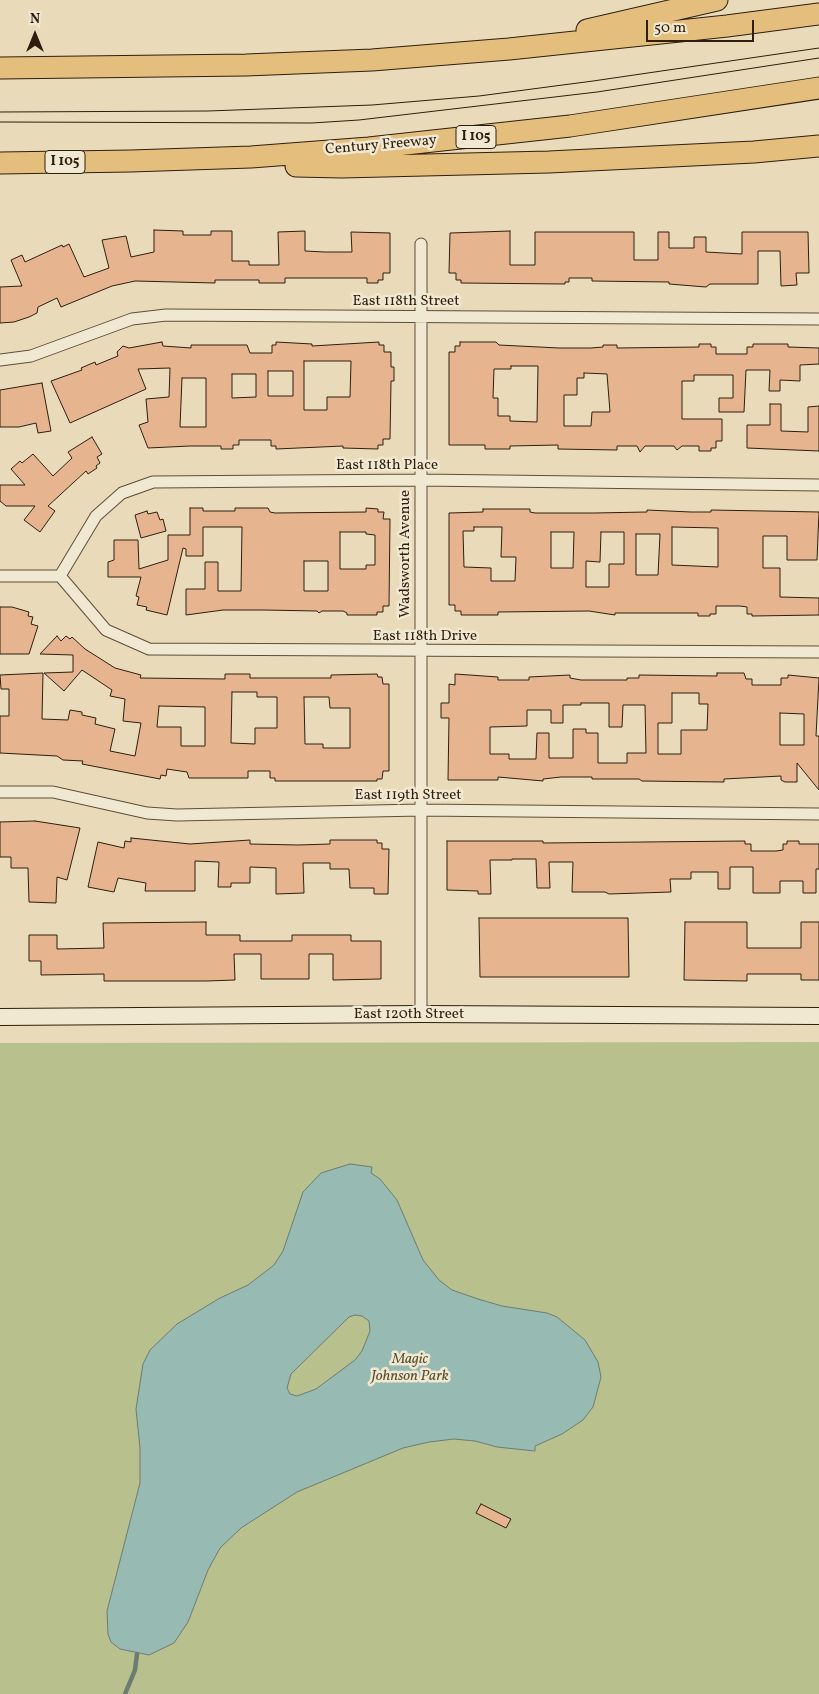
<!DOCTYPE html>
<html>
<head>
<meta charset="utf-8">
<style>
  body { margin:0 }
  #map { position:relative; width:819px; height:1694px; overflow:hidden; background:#e9dbb9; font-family:Vollkorn,serif }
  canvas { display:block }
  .north { position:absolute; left:10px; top:10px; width:50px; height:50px; -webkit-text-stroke:4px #f1e8d2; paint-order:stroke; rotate:0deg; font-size:14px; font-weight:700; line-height:20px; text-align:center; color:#2f1e0e }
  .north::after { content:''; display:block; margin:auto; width:18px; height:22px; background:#2f1e0e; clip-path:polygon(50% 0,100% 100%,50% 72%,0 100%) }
  .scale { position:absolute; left:646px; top:20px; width:108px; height:22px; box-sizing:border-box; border:2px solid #2f1e0e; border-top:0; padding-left:6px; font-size:15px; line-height:18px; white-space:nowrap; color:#2f1e0e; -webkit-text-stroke:4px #f1e8d2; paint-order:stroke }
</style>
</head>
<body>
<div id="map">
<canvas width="819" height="1694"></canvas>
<div class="north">N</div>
<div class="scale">50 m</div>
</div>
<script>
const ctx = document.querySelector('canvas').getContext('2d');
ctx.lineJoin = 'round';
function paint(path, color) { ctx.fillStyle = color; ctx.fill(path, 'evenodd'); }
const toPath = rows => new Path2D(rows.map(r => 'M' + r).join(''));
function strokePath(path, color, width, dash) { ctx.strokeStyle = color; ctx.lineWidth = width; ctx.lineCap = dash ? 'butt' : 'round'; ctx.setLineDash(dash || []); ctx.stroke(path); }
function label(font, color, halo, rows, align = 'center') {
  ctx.font = font + ' Vollkorn,serif'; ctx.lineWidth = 5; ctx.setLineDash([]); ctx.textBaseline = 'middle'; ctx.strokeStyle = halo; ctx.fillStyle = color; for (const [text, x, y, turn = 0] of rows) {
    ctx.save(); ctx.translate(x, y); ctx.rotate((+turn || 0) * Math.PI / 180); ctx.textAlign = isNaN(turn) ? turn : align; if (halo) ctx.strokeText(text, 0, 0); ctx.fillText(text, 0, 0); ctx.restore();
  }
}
const green = toPath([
  [819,1042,819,1694,0,1694,0,1043]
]);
const water = toPath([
  [350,1164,372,1167,371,1173,380,1179,397,1200,423,1260,439,1280,452,1290,478,1299,502,1306,547,1313,557,1317,585,1340,598,1362,601,1377,593,1407,583,1420,562,1434,535,1446,535,1451,497,1447,475,1441,454,1439,429,1442,403,1448,297,1492,241,1528,220,1548,208,1570,188,1622,174,1643,149,1655,120,1649,111,1642,108,1634,107,1611,140,1483,140,1448,136,1409,143,1364,150,1350,177,1324,220,1298,248,1285,274,1265,283,1251,303,1192,321,1173,350,1164],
  [355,1315,362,1316,369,1321,370,1331,362,1351,355,1360,316,1389,297,1396,290,1394,287,1388,291,1374,349,1317,355,1315]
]);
const stream = toPath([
  [125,1694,135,1670,137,1654]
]);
const building = toPath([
  [154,230,183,231,183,235,211,235,211,231,232,231,232,261,249,261,249,265,279,265,278,232,305,231,305,251,325,252,352,252,351,232,390,233,390,273,383,273,383,280,378,280,378,283,367,283,367,278,285,278,285,283,259,283,259,280,215,280,215,283,135,281,112,286,61,307,57,298,38,307,37,313,29,317,14,322,0,323,0,287,22,286,11,260,22,255,25,262,62,245,63,247,69,244,84,277,109,268,102,240,126,236,131,257,154,252,154,230],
  [510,231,510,265,535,265,535,232,634,232,634,260,658,260,658,232,669,232,669,248,694,248,694,237,706,237,706,252,742,254,742,232,808,232,809,273,796,273,797,285,781,286,780,251,758,251,758,284,710,284,706,287,669,284,669,282,592,281,592,278,569,278,569,282,565,282,565,284,461,283,461,280,456,280,456,273,449,273,450,233,510,231],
  [162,342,163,346,191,348,191,345,247,345,250,353,272,353,272,345,276,345,276,342,312,344,312,346,379,342,379,345,384,345,384,352,391,352,391,367,394,367,394,381,391,381,390,439,383,439,383,445,378,445,378,449,343,448,343,446,276,449,276,446,271,446,271,440,239,440,239,445,233,445,233,449,221,449,221,446,190,446,148,448,139,425,148,422,146,399,169,397,170,368,138,369,146,389,70,423,51,381,82,370,81,368,95,362,96,365,118,356,117,352,123,346,129,348,162,342],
  [304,361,351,361,350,397,327,397,327,410,304,410,304,361],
  [268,371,293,371,293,396,268,396,268,371],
  [232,374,256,374,256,397,232,398,232,374],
  [182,378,206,378,206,427,180,427,182,378],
  [460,342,496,342,499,345,559,348,591,348,603,347,603,345,617,345,617,348,699,347,699,344,711,344,711,347,716,347,716,354,747,354,747,347,753,347,753,344,788,344,788,347,819,348,819,364,800,365,800,381,780,380,780,391,769,391,770,370,746,370,744,412,719,412,719,398,733,398,733,375,694,375,694,381,682,381,682,419,722,419,722,441,716,441,716,448,711,448,711,451,699,451,699,446,682,446,677,450,674,446,645,446,640,452,637,446,617,446,617,450,558,449,558,445,510,446,510,449,485,449,485,445,449,445,449,352,455,352,455,346,460,346,460,342],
  [511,366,538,366,537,422,510,421,510,416,498,416,498,398,493,398,494,369,511,369,511,366],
  [584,373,607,374,610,412,592,412,591,426,564,426,564,395,577,395,577,378,584,378,584,373],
  [42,383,51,431,38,433,36,423,19,427,0,427,0,390,42,383],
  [770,404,781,404,781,431,808,432,808,407,819,406,819,451,747,448,747,425,770,425,770,404],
  [92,437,102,454,97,457,100,463,96,466,97,468,88,474,86,471,48,506,55,511,40,532,24,520,35,506,6,506,0,501,0,485,25,485,11,469,20,461,22,463,33,454,53,476,72,458,68,452,92,437],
  [190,508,203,508,203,511,235,511,235,508,268,508,270,512,275,513,366,512,366,508,378,509,378,512,384,512,383,519,390,519,389,606,383,606,383,612,377,612,377,615,347,615,347,613,343,611,322,611,319,613,317,611,264,610,223,610,186,615,186,589,205,589,205,562,218,562,218,591,241,591,242,527,203,527,203,556,186,556,186,549,183,548,167,615,146,610,147,607,137,605,139,597,136,596,141,577,108,577,108,562,114,560,114,540,138,540,139,569,168,560,168,535,190,535,190,508],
  [340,532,366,532,366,534,375,535,375,565,366,565,366,569,340,569,340,532],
  [304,561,328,561,328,591,304,591,304,561],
  [483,509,530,509,530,512,535,513,594,513,647,512,647,510,691,512,711,512,711,510,819,512,817,560,787,560,787,536,763,536,763,568,780,568,780,597,819,598,819,615,752,616,752,614,747,614,747,607,740,606,716,606,716,614,710,614,710,616,698,616,698,613,615,613,615,615,589,611,498,612,498,615,461,615,461,611,455,611,455,605,449,605,449,513,483,512,483,509],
  [474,527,502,527,501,557,516,557,515,581,491,581,491,568,464,567,463,531,474,531,474,527],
  [672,527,718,528,718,567,672,565,672,527],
  [551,532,574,532,573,568,551,568,551,532],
  [601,532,624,532,624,564,609,564,609,587,586,587,586,561,600,562,601,532],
  [636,534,660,534,658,575,636,575,636,534],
  [147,511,148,514,157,512,160,520,163,519,166,531,141,538,135,515,147,511],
  [0,607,12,607,29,612,28,616,33,617,31,624,38,626,29,654,0,654,0,607],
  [57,636,61,641,66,636,70,639,72,637,85,649,115,668,141,675,140,678,225,679,225,674,250,674,250,678,331,678,331,675,377,674,378,677,382,677,383,684,389,684,389,771,383,771,382,779,377,779,377,781,275,781,275,778,270,778,270,771,248,771,248,778,189,778,187,772,167,769,166,776,161,775,160,779,82,764,83,761,63,760,57,756,0,753,0,716,9,716,9,689,1,689,0,675,43,673,42,719,68,720,70,710,82,712,82,715,96,718,95,724,115,729,110,751,135,756,141,723,123,721,125,699,110,696,112,690,82,670,64,691,44,673,73,672,73,655,40,654,57,636],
  [232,692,257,692,257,697,277,697,277,728,255,728,255,744,231,743,232,692],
  [304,697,329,697,330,708,350,708,350,748,323,748,323,744,305,744,304,697],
  [159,706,205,707,205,746,181,746,181,727,157,727,159,706],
  [717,673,744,673,746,679,752,679,752,685,781,685,781,678,788,678,788,675,819,678,816,736,819,736,819,790,797,763,797,782,785,782,781,780,781,776,724,779,724,782,642,781,639,779,592,779,592,777,561,777,543,779,543,781,498,777,498,780,448,780,449,718,441,718,441,703,449,703,449,684,455,685,455,674,498,677,498,680,529,680,529,677,570,675,570,678,581,680,627,680,627,678,639,678,639,675,717,676,717,673],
  [672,693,699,693,699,704,708,704,707,730,681,730,681,754,658,754,658,723,672,723,672,693],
  [581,703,609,703,609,727,622,727,623,705,645,705,646,753,627,753,627,763,598,763,598,733,586,733,586,729,573,729,573,758,549,758,549,733,537,733,536,759,509,759,509,754,490,754,490,727,527,726,527,710,551,710,551,723,563,723,563,705,581,705,581,703],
  [780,713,804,714,804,745,780,745,780,713],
  [35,821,80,828,67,880,57,877,56,903,29,902,28,868,11,868,11,857,0,857,0,822,35,821],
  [131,838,190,844,250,840,250,844,298,845,330,844,330,840,377,840,377,843,382,843,382,849,389,849,388,894,374,894,374,888,350,888,349,869,330,869,330,863,303,863,304,893,276,894,276,868,250,867,250,883,231,883,231,887,218,887,219,862,195,861,195,891,145,891,146,883,118,878,114,892,88,887,98,842,124,848,125,841,131,842,131,838],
  [447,841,543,841,543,843,745,841,745,844,751,844,751,851,776,851,783,850,783,844,787,844,787,841,799,841,799,844,819,844,819,869,816,869,816,893,803,893,803,881,780,881,780,893,753,893,753,867,730,867,730,889,718,889,718,872,691,872,691,879,670,879,671,892,609,894,605,892,572,892,573,862,549,862,550,888,537,888,536,859,512,859,512,860,490,860,491,894,478,894,478,891,447,890,447,841],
  [479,918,628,918,629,977,480,977,479,918],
  [206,922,206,935,240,935,240,941,292,941,292,935,351,935,351,941,381,941,381,979,333,980,333,954,309,954,309,979,261,979,261,954,234,954,235,980,206,981,104,981,104,974,41,975,41,961,29,961,29,935,57,935,57,949,104,948,103,923,206,922],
  [685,922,747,922,747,948,801,948,801,922,819,922,819,980,801,980,801,974,747,974,747,981,684,980,685,922],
  [481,1504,511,1519,506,1528,476,1513,481,1504]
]);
const street = toPath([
  [421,244,421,1014],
  [0,360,31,356,132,319,166,315,819,319],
  [0,576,60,576],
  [60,576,96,516,122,493,153,482,421,480,819,485],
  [60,576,106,630,149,649,819,652],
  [0,792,53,792,147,813,177,815,421,810,819,814]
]);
const secondary = toPath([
  [0,1017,421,1014,819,1016]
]);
const highway = toPath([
  [587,30,717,0],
  [0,68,246,65,372,60,509,49,727,26,819,14],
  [0,163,131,161,251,157,369,148,570,126,819,88],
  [296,166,342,167,549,162,754,152,819,146]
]);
const tram = toPath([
  [0,112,208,111,372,105,479,96,593,81,819,48],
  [0,122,312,123,359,120,597,92,819,58]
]);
const shields = [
  [476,137,40],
  [65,162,40]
];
const shieldNames = [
  ["I 105",476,137],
  ["I 105",65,162]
];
const streetNames = [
  ["Century Freeway",381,146,-5],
  ["East 118th Street",406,302],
  ["East 118th Place",387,466],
  ["Wadsworth Avenue",406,554,-90],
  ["East 118th Drive",425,637],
  ["East 119th Street",408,796],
  ["East 120th Street",409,1015]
];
const parkNames = [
  ["Magic",410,1360],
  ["Johnson Park",410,1377]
];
paint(green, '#b8c08e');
paint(water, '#97bbb3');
strokePath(water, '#6d7c71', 1);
strokePath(stream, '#6d7c71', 4.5);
paint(building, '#e6b590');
strokePath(building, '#2f1e0e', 1);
strokePath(street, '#5e4d39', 13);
strokePath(secondary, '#2f1e0e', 18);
strokePath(highway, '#2f1e0e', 23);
strokePath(street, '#f1e8d2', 11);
strokePath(secondary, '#f1e8d2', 16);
strokePath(highway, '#e4be7c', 21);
strokePath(tram, '#2f1e0e', 1);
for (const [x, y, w] of shields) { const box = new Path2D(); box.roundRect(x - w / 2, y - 11.5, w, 23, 4); ctx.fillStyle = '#f1e8d2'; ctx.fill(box); strokePath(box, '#2f1e0e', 1); }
label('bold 14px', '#2f1e0e', null, shieldNames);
label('15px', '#2f1e0e', '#f1e8d2', streetNames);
label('italic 15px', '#584f34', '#f1e8d2', parkNames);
</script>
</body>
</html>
